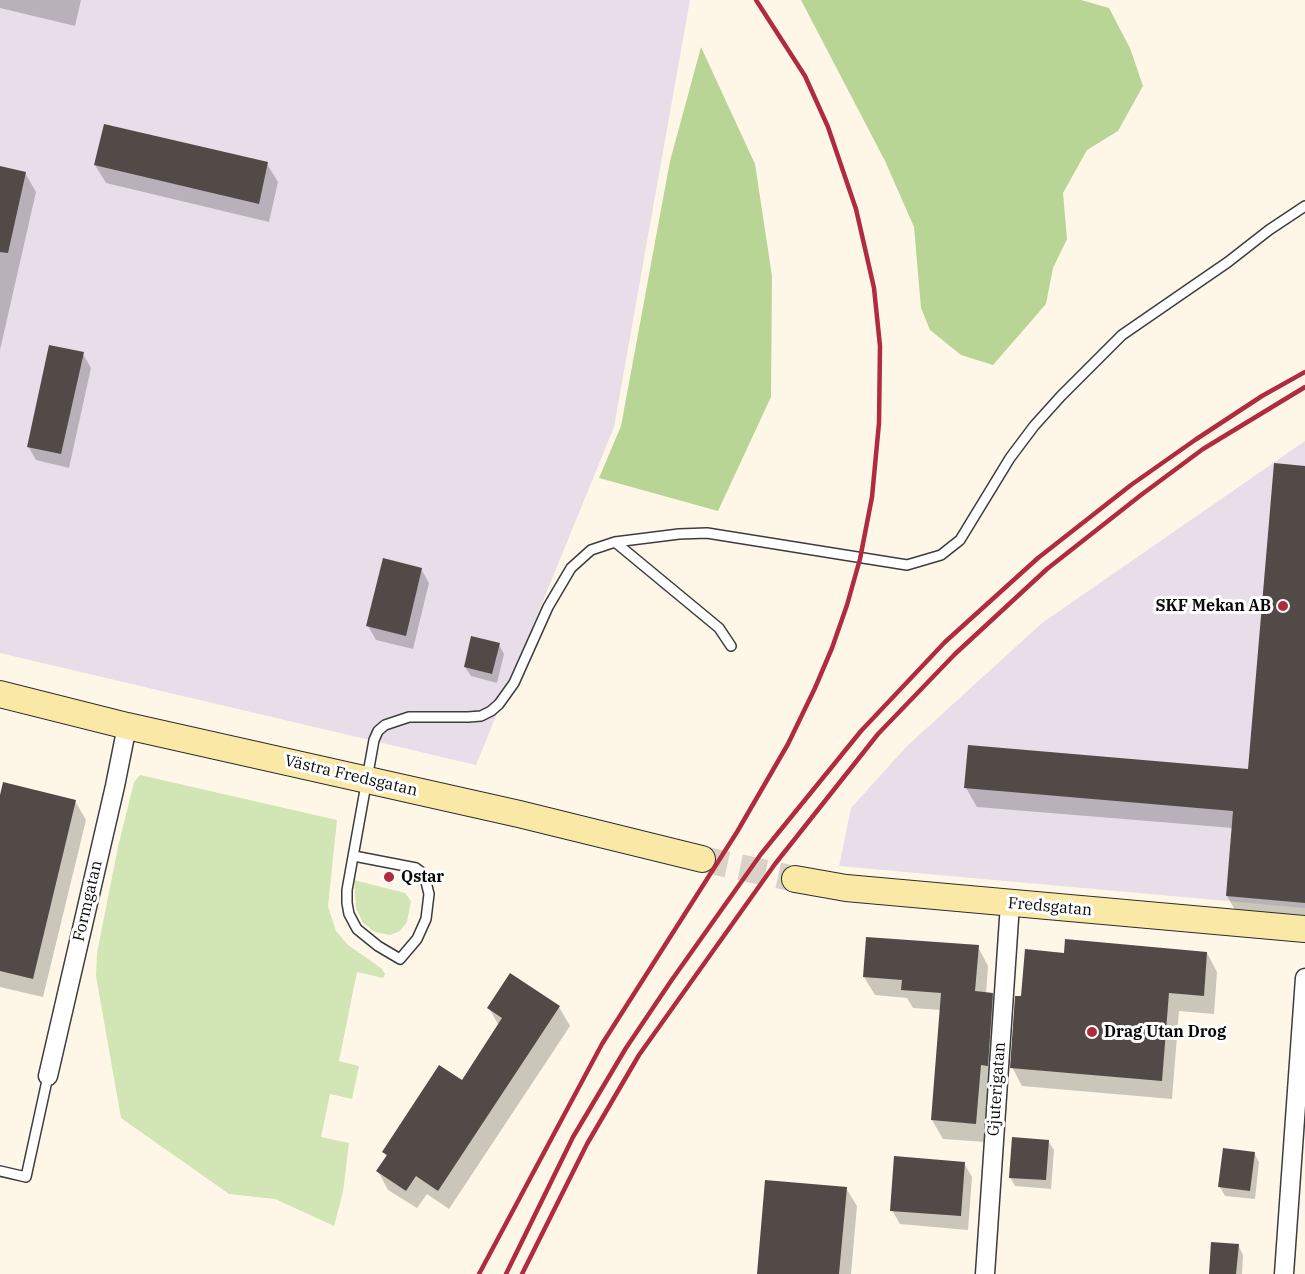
<!DOCTYPE html>
<html>
<head>
<meta charset="utf-8">
<style>
  body { margin:0 }
  canvas { display:block; background:#fef7e8 }
</style>
</head>
<body>
<canvas width="1305" height="1274"></canvas>
<script>
const ctx = document.querySelector('canvas').getContext('2d');
ctx.lineJoin = 'round';
function paint(path, color) { ctx.fillStyle = color; ctx.fill(path, 'evenodd'); }
const toPath = rows => new Path2D(rows.map(r => 'M' + r).join(''));
function strokePath(path, color, width, dash) { ctx.strokeStyle = color; ctx.lineWidth = width; ctx.lineCap = dash ? 'butt' : 'round'; ctx.setLineDash(dash || []); ctx.stroke(path); }
function label(font, color, halo, rows, align = 'center') {
  ctx.font = font + ' "IBM Plex Serif",serif'; ctx.lineWidth = 6; ctx.setLineDash([]); ctx.textBaseline = 'middle'; ctx.strokeStyle = halo; ctx.fillStyle = color; for (const [text, x, y, turn = 0] of rows) {
    ctx.save(); ctx.translate(x, y); ctx.rotate((+turn || 0) * Math.PI / 180); ctx.textAlign = isNaN(turn) ? turn : align; if (halo) ctx.strokeText(text, 0, 0); ctx.fillText(text, 0, 0); ctx.restore();
  }
}
const industrial = toPath([
  [0,0,690,0,614,427,476,765,0,653],
  [1305,441,1305,908,839,866,851,808,907,746,1042,623]
]);
const green = toPath([
  [140,775,337,820,328,906,336,931,348,945,381,968,385,974,383,978,357,972,339,1061,359,1066,352,1099,330,1094,321,1137,349,1143,343,1192,334,1226,275,1199,229,1194,121,1118,96,976,97,953,118,847,134,782],
  [354,880,405,893,411,901,409,912,407,922,400,931,390,935,375,932,363,923,356,908]
]);
const forest = toPath([
  [801,0,1081,0,1109,8,1130,48,1143,86,1118,131,1087,150,1063,193,1067,239,1053,268,1046,304,993,365,961,355,930,330,921,308,914,227,885,161],
  [701,47,755,164,772,276,771,397,718,511,599,478,621,426,670,161]
]);
const shadow = toPath([
  [0,0,81,0,75,26,0,8],
  [267,164,278,182,269,222,106,183,95,165],
  [0,167,25,173,36,192,0,350],
  [83,354,91,368,69,468,36,460,28,446],
  [1305,467,1305,920,1238,915,1227,896,1233,828,977,807,966,788,1249,771],
  [421,569,429,583,413,649,376,640,368,626],
  [499,645,504,654,497,683,471,676,465,667],
  [0,801,75,801,86,820,43,997,0,987],
  [978,947,988,966,986,994,992,995,1003,1013,986,1142,943,1139,932,1120,941,1010,913,1008,907,998,875,995,864,977],
  [1207,953,1217,972,1214,1014,1179,1011,1172,1099,1022,1086,1012,1067,1022,998],
  [559,1007,570,1026,449,1209,427,1194,417,1208,388,1190,378,1171,387,1157,384,1152,462,1082,499,1026,489,1008],
  [1048,1141,1054,1150,1051,1189,1015,1186,1010,1177],
  [1254,1153,1259,1162,1255,1199,1225,1196,1220,1187],
  [964,1163,972,1177,968,1230,900,1224,892,1210],
  [846,1188,857,1206,851,1274,758,1274],
  [1238,1245,1243,1255,1242,1274,1211,1274]
]);
const building = toPath([
  [104,124,268,162,259,204,94,165],
  [0,166,26,172,8,253,0,252],
  [49,345,84,352,61,454,27,447],
  [1274,463,1305,466,1305,903,1226,896,1233,811,964,788,968,745,1248,769],
  [383,558,422,568,406,636,366,626],
  [471,636,500,643,492,674,464,667],
  [3,782,76,800,33,979,0,971,0,795],
  [866,937,979,945,975,991,993,993,988,1066,981,1065,976,1124,931,1120,941,993,901,990,902,980,863,977],
  [1065,939,1207,952,1204,996,1169,993,1162,1081,1010,1068,1015,996,1021,996,1025,949,1064,953],
  [510,973,560,1006,438,1191,416,1176,406,1191,376,1171,387,1155,382,1152,439,1065,462,1080,502,1018,487,1008],
  [1012,1137,1049,1140,1046,1180,1009,1178],
  [1223,1148,1255,1152,1250,1191,1218,1187],
  [894,1156,965,1162,961,1216,890,1211],
  [765,1180,847,1187,839,1274,757,1274],
  [1211,1242,1239,1244,1236,1274,1209,1274]
]);
const secondaryTunnel = toPath([
  [702,859,795,879]
]);
const lane = toPath([
  [615,542,719,628,731,646],
  [354,856,416,868,424,874,429,894,426,919,417,939,400,959,378,946,357,929,349,914,347,903,347,890,374,740,378,731,385,725,409,717,468,717,481,716,491,711,499,704,514,683,548,607,571,568,591,550,615,542,679,534,707,533,907,565,941,555,960,540,1010,458,1034,426,1061,396,1122,335,1228,262,1269,230,1305,206],
  [0,1171,26,1177,48,1076]
]);
const street = toPath([
  [48,1076,115,786,127,726],
  [985,1274,1010,904],
  [1284,1274,1305,978]
]);
const secondary = toPath([
  [0,694,127,726,519,814,702,859],
  [795,879,846,888,1305,929]
]);
const rail = toPath([
  [479,1274,602,1044,737,832,788,744,815,688,832,648,847,605,860,559,872,497,879,423,880,346,874,288,856,209,828,127,805,76,756,0],
  [506,1274,573,1137,626,1048,671,981,761,854,861,731,945,642,1038,558,1131,485,1195,440,1262,396,1305,372],
  [522,1274,587,1144,639,1055,775,864,878,734,955,654,1047,569,1141,495,1203,449,1305,387]
]);
const markers = [
  [1283,606,6,"#b02b3e"],
  [389,877,6,"#b02b3e"],
  [1092,1032,6,"#b02b3e"]
];
const poiNames = [
  ["SKF Mekan AB",1271,606,"right"],
  ["Qstar",401,877],
  ["Drag Utan Drog",1104,1032]
];
const streetNames = [
  ["Västra Fredsgatan",351,776,13],
  ["Formgatan",88,901,-77],
  ["Fredsgatan",1050,907,5],
  ["Gjuterigatan",997,1089,-86]
];
paint(industrial, '#e7dee9');
paint(green, '#d2e5b5');
paint(forest, '#b8d595');
paint(shadow, '#0003');
paint(building, '#524a47');
strokePath(secondaryTunnel, '#d9d3c7', 26, [26, 13]);
strokePath(lane, '#3d3d3d', 12);
strokePath(street, '#3d3d3d', 21);
strokePath(secondary, '#2c2c2c', 28);
strokePath(lane, '#fff', 9);
strokePath(street, '#fff', 18);
strokePath(secondary, '#fae9a6', 26);
strokePath(rail, '#b02b3e', 4.5);
for (const [x, y, r, color] of markers) { const dot = new Path2D(); dot.arc(x, y, r, 0, 2 * Math.PI); ctx.fillStyle = color; ctx.fill(dot); strokePath(dot, '#fff', 2); }
label('bold 16px', '#0a0a0a', '#fff', poiNames, 'left');
label('16px', '#0a0a0a', '#fff', streetNames);
</script>
</body>
</html>
